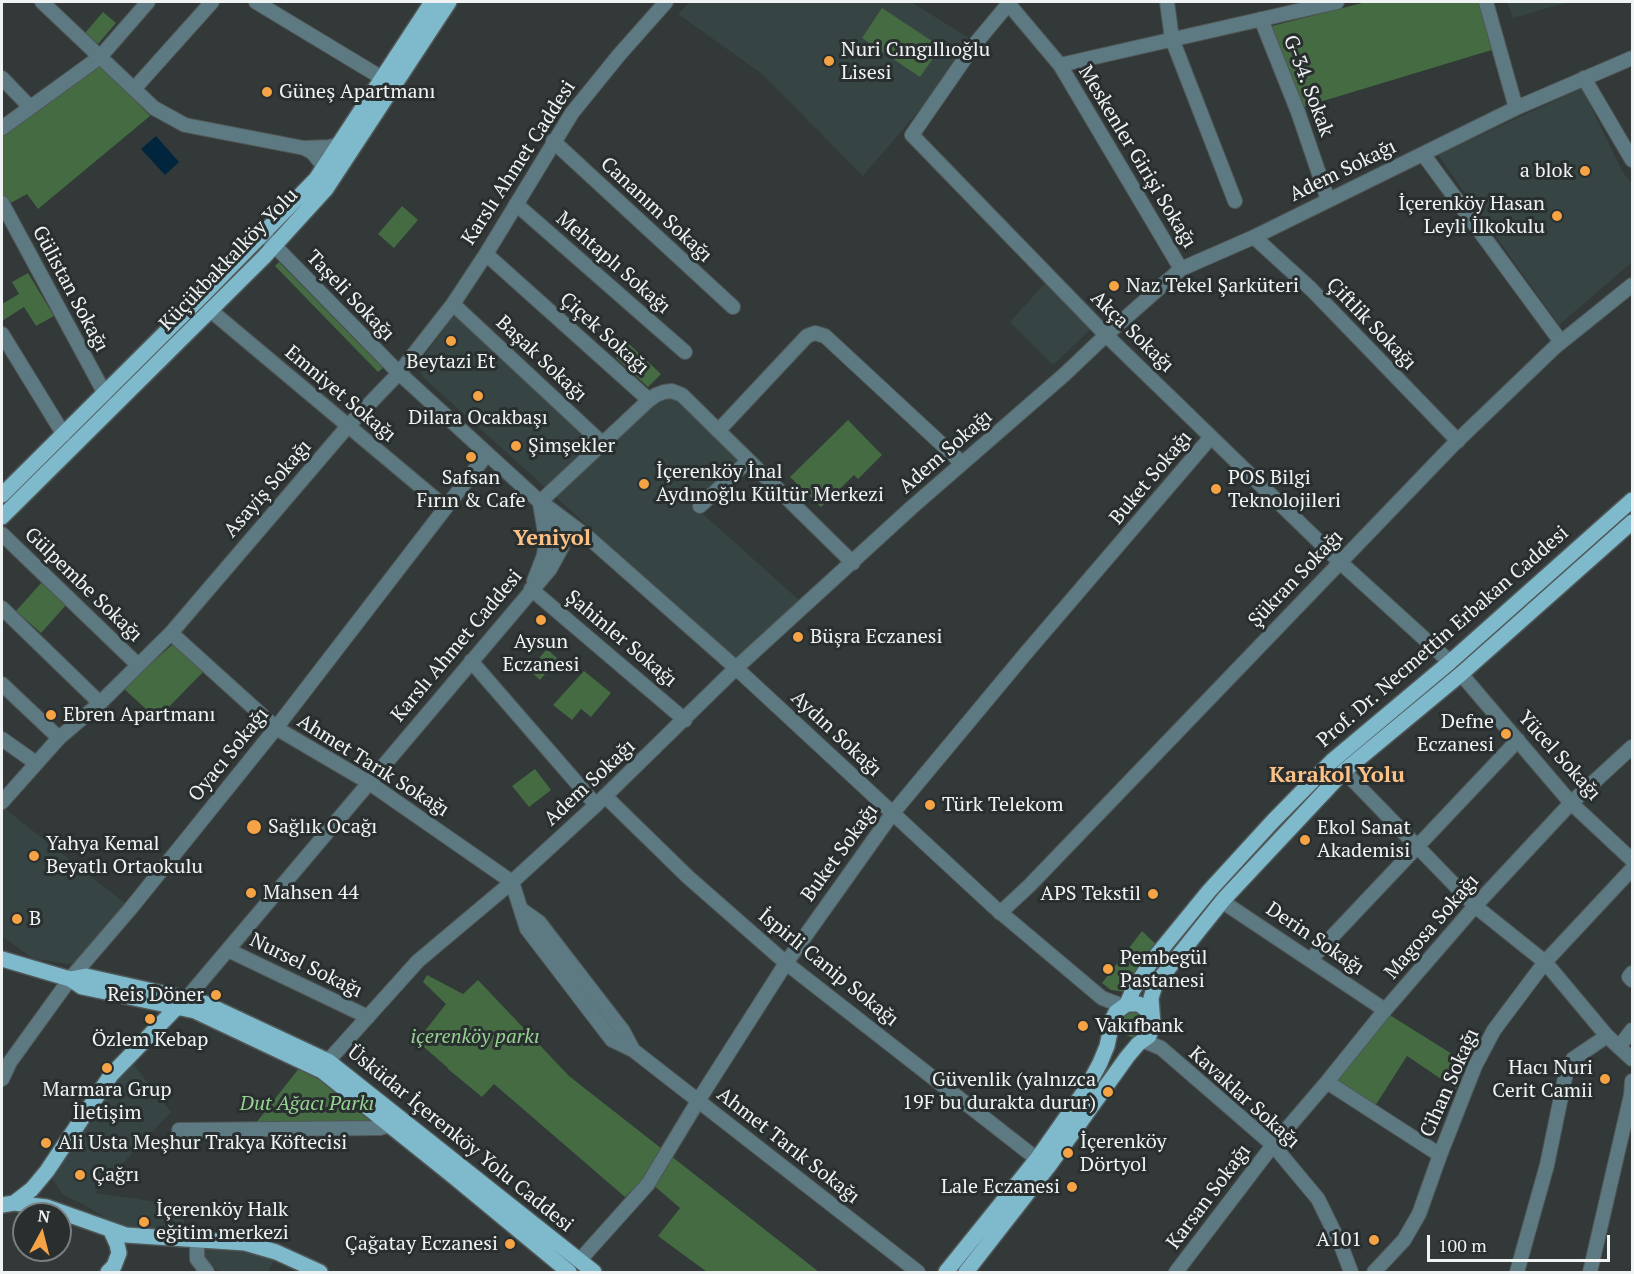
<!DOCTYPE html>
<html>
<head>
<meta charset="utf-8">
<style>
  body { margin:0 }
  #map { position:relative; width:1634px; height:1274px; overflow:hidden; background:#323938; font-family:"PT Serif",serif }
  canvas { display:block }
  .frame { position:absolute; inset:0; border:3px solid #eff3f3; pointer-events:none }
  .north { position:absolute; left:12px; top:1202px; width:60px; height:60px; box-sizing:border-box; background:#292e2e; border:2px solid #787d7d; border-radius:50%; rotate:7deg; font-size:16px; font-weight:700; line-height:24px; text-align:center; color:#eff3f3 }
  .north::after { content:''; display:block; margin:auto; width:21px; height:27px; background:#f5a345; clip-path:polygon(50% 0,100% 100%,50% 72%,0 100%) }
  .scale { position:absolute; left:1427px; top:1235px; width:183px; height:27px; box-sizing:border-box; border:3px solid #eff3f3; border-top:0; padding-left:8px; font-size:18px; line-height:21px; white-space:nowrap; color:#eff3f3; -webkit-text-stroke:4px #292e2e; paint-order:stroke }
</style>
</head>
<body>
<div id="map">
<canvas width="1634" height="1274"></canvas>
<div class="frame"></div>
<div class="north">N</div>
<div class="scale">100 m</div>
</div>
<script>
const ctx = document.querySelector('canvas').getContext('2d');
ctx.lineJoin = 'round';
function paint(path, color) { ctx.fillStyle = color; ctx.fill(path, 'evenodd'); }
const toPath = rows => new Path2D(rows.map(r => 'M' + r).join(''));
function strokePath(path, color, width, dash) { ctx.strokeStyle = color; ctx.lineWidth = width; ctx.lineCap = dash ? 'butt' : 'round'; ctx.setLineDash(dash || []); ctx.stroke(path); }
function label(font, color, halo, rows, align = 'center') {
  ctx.font = font + ' "PT Serif",serif'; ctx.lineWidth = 6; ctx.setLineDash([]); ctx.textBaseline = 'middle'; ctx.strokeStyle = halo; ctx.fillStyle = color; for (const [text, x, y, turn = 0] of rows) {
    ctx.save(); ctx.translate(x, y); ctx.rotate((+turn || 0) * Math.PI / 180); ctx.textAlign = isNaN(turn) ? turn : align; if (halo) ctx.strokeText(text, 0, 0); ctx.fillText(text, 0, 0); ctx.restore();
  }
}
const built = toPath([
  [690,2,911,2,977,43,863,176,762,74,678,14],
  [1507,2,1569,2,1513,18],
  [1582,88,1622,171,1632,184,1632,262,1559,325,1438,155],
  [1045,283,1091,329,1053,365,1010,322],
  [455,314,605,452,660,397,673,395,741,460,694,506,809,609,744,667,424,378,420,371,424,356],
  [4,808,126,904,73,965,32,958,2,936,2,809],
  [133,1064,171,1112,95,1193,185,1206,183,1232,123,1230,85,1205,63,1195,52,1178,109,1090],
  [202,1248,242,1251,274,1260,268,1272,220,1272,204,1261]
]);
const green = toPath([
  [1366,2,1481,2,1495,49,1300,108,1272,26],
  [882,8,941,47,920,77,862,38],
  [103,12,116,23,98,44,85,33],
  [99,63,150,116,38,209,27,194,7,205,2,194,2,134],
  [402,206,418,220,394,248,378,234],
  [279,262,383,368,378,372,275,266],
  [28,273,54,316,36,326,24,307,2,321,2,304,19,294,12,282],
  [629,344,661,374,648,387,616,358],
  [848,420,882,455,858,479,854,475,821,507,790,477],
  [42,582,67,604,41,633,16,611],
  [173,644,204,671,157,719,123,688],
  [547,649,558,659,540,680,529,670],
  [584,671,611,693,591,717,581,709,572,720,553,705],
  [535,769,551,790,529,807,512,786],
  [1142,931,1164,952,1126,992,1111,990,1102,983],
  [427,975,463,994,478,980,569,1076,819,1272,707,1272,658,1236,680,1208,645,1178,625,1197,494,1084,482,1097,448,1069,448,1068,417,1041,446,1004,423,982],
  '1120 1024a13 13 0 1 1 26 0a13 13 0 1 1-26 0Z',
  [1388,1014,1465,1062,1456,1089,1407,1056,1375,1106,1336,1082],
  [300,1067,318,1077,387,1131,248,1133]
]);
const water = toPath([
  [156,136,179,162,165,175,141,149]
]);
const minor = toPath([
  [42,2,154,108,185,125,304,148],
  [256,2,382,78],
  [1007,2,1060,65,1181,269],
  [1010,2,975,44,912,135,1106,335,1340,562,1450,662],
  [1167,2,1172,39,1235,201],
  [1486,2,1516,108],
  [1261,19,1298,112,1328,200],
  [1060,65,1337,2],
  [2,78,30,107],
  [1584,78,1632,160],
  [134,89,212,2],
  [2,128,100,57,148,2],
  [553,141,733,307],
  [1423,154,1561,342],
  [325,168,312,152,304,148,329,147,340,144],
  [2,203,105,394],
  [516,204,685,352],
  [1254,237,1311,289,1458,441],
  [486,254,649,400,540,502],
  [453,304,602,443],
  [210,310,445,507],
  [2,334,64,435],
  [649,400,656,395,664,392,672,391,682,395,853,563],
  [718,431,807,336,815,333,825,336,962,463],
  [700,506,748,461],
  [549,508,589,538,736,668,994,907,1102,998,1123,1006],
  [2,534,138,665],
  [534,581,544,555,546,539,540,504],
  [531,589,685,720],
  [2,608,100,703],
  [171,633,276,728,368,782,512,882,527,929,612,1040,633,1050,918,1272],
  [471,661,596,805],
  [1461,674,1571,803,1632,860],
  [2,684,59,738],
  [2,739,36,763],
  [1344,771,1475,906,1545,962,1607,1036,1632,1059],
  [605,796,688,877,786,963,1037,1159],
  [2,802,59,738,100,703,171,633,348,426,399,373,453,304,486,254,572,113,619,55,666,2],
  [1224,899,1229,906,1385,1010],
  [522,910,539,922,623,1031,633,1050],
  [1000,913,1030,885,1454,444,1555,347,1632,285],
  [228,950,368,1017],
  [1311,959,1518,740],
  [1632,973,1629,977,1632,980],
  [187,998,550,569,562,547,563,539,560,528,554,517,540,502,399,373,267,238],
  [1144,1041,1161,1048,1273,1145,1318,1199,1342,1248,1351,1272],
  [1619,1047,1632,1030],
  [328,1061,418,961,512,882,596,805,736,668,911,508,1065,374,1106,335,1181,269,1254,237,1516,108,1632,58],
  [2,1079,10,1062,70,979,131,908,276,728,487,454],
  [1327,1082,1440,1155],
  [179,1130,380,1128,388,1126],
  [197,1239,197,1259,207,1272],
  [579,1261,648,1184,698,1101,786,963,892,814,1026,653,1211,437],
  [1176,1272,1273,1145,1327,1082,1385,1010,1475,906,1571,803,1632,747],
  [1374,1272,1404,1240,1419,1214,1440,1155,1475,1066,1494,1030,1545,962,1632,869],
  [1517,1272,1547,1165,1566,1073,1573,1059,1607,1036],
  [1590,1272,1631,1095,1632,1081]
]);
const major = toPath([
  [2,495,203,295,316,179,432,2],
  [2,517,264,257,326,189,449,2],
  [2,959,70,979,82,987,195,1011,322,1071,454,1177,569,1272],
  [70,979,86,976,202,1002,328,1061,594,1272],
  [1127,1004,1133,990,1151,962,1209,891,1273,821,1332,761,1450,662,1632,500],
  [14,1203,32,1189,47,1171,111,1075,182,1002],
  [2,1205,14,1203,47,1207,126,1235,245,1243,276,1252,320,1272],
  [108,1272,114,1266,119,1253,117,1244,111,1231],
  [946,1272,1037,1159,1086,1089,1100,1063,1107,1046,1113,1018,1116,1012,1127,1004,1139,1004,1149,1012,1153,1021],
  [966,1272,1048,1167,1127,1057,1138,1044,1149,1036,1153,1024,1151,998,1155,985,1224,899,1344,771,1461,674,1632,522]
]);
const markers = [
  [829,61,6,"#f5a345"],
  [267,92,6,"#f5a345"],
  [1585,171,6,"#f5a345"],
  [1557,216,6,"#f5a345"],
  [1114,286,6,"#f5a345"],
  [451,341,6,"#f5a345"],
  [478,396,6,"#f5a345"],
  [516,446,6,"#f5a345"],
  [471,457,6,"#f5a345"],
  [644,484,6,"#f5a345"],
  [1216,489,6,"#f5a345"],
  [541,620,6,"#f5a345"],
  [798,637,6,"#f5a345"],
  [51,715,6,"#f5a345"],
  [1506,734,6,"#f5a345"],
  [930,805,6,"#f5a345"],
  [254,827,8,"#f5a345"],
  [1305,840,6,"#f5a345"],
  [34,856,6,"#f5a345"],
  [251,893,6,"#f5a345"],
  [1153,894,6,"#f5a345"],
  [17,919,6,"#f5a345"],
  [1108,969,6,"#f5a345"],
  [216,995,6,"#f5a345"],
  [150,1019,6,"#f5a345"],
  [1083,1026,6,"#f5a345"],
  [107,1068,6,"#f5a345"],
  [1605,1079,6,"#f5a345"],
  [1108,1092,6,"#f5a345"],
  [46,1143,6,"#f5a345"],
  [1068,1153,6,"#f5a345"],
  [80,1175,6,"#f5a345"],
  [1072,1187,6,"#f5a345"],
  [144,1222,6,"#f5a345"],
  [1374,1240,6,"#f5a345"],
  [510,1244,6,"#f5a345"]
];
const poiNames = [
  ["Nuri Cıngıllıoğlu",841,50],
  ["Lisesi",841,73],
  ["Güneş Apartmanı",279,92],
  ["a blok",1573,171,"right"],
  ["İçerenköy Hasan",1545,204,"right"],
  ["Leyli İlkokulu",1545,227,"right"],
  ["Naz Tekel Şarküteri",1126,286],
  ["Beytazi Et",451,362,"center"],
  ["Dilara Ocakbaşı",478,418,"center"],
  ["Şimşekler",528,446],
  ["İçerenköy İnal",656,472],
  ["Aydınoğlu Kültür Merkezi",656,495],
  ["Safsan",471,478,"center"],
  ["Fırın & Cafe",471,501,"center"],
  ["POS Bilgi",1228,478],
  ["Teknolojileri",1228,501],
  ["Büşra Eczanesi",810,637],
  ["Aysun",541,642,"center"],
  ["Eczanesi",541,665,"center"],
  ["Ebren Apartmanı",63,715],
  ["Defne",1494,722,"right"],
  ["Eczanesi",1494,745,"right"],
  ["Türk Telekom",942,805],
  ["Sağlık Ocağı",268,827],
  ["Ekol Sanat",1317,828],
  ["Akademisi",1317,851],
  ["Yahya Kemal",46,844],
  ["Beyatlı Ortaokulu",46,867],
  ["Mahsen 44",263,893],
  ["APS Tekstil",1141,894,"right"],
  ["B",29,919],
  ["Pembegül",1120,958],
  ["Pastanesi",1120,981],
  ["Reis Döner",204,995,"right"],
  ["Vakıfbank",1095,1026],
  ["Özlem Kebap",150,1040,"center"],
  ["Hacı Nuri",1593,1068,"right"],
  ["Cerit Camii",1593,1091,"right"],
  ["Güvenlik (yalnızca",1096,1080,"right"],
  ["19F bu durakta durur)",1096,1103,"right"],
  ["Marmara Grup",107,1090,"center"],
  ["İletişim",107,1113,"center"],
  ["İçerenköy",1080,1142],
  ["Dörtyol",1080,1165],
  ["Ali Usta Meşhur Trakya Köftecisi",58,1143],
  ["Çağrı",92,1175],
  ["Lale Eczanesi",1060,1187,"right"],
  ["İçerenköy Halk",156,1210],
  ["eğitim merkezi",156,1233],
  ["A101",1362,1240,"right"],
  ["Çağatay Eczanesi",498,1244,"right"]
];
const streetNames = [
  ["G-34. Sokak",1308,86,69],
  ["Meskenler Girişi Sokağı",1137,157,59],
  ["Karslı Ahmet Caddesi",519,163,-57],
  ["Adem Sokağı",1343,171,-26],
  ["Cananım Sokağı",656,210,43],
  ["Küçükbakkalköy Yolu",229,260,-46],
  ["Mehtaplı Sokağı",613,263,41],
  ["Gülistan Sokağı",70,289,62],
  ["Taşeli Sokağı",350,296,46],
  ["Çiftlik Sokağı",1371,324,46],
  ["Akça Sokağı",1132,332,44],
  ["Çiçek Sokağı",604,334,42],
  ["Başak Sokağı",541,359,43],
  ["Emniyet Sokağı",340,394,40],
  ["Adem Sokağı",946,452,-41],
  ["Buket Sokağı",1151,478,-50],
  ["Asayiş Sokağı",268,489,-49],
  ["Şükran Sokağı",1296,579,-46],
  ["Gülpembe Sokağı",83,585,44],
  ["Prof. Dr. Necmettin Erbakan Caddesi",1443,637,-41],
  ["Şahinler Sokağı",621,639,40],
  ["Karslı Ahmet Caddesi",457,646,-50],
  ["Aydın Sokağı",836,734,43],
  ["Oyacı Sokağı",229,755,-51],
  ["Yücel Sokağı",1559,756,48],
  ["Ahmet Tarık Sokağı",373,766,32],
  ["Adem Sokağı",590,783,-43],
  ["Buket Sokağı",840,853,-54],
  ["Magosa Sokağı",1432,927,-49],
  ["Derin Sokağı",1315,939,34],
  ["Nursel Sokağı",306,966,26],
  ["İspirli Canip Sokağı",828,968,39],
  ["Cihan Sokağı",1450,1083,-66],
  ["Kavaklar Sokağı",1244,1098,42],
  ["Üsküdar İçerenköy Yolu Caddesi",460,1139,39],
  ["Ahmet Tarık Sokağı",788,1146,38],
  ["Karsan Sokağı",1209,1197,-53]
];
const parkNames = [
  ["içerenköy parkı",475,1037],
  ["Dut Ağacı Parkı",307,1104]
];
const quarterNames = [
  ["Yeniyol",552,539],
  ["Karakol Yolu",1337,776]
];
paint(built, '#364544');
paint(green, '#446b42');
paint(water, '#02253e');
strokePath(minor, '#505756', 16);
strokePath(major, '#505756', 18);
strokePath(minor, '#5d7982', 14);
strokePath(major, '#7fb9cc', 15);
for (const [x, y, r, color] of markers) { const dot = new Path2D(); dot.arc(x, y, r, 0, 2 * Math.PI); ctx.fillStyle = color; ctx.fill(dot); strokePath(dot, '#292e2e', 2); }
label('20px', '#eff3f3', '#292e2e', poiNames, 'left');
label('20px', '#eff3f3', '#292e2e', streetNames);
label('italic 20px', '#96d292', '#292e2e', parkNames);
label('bold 22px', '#fbc187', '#292e2e', quarterNames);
</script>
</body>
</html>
